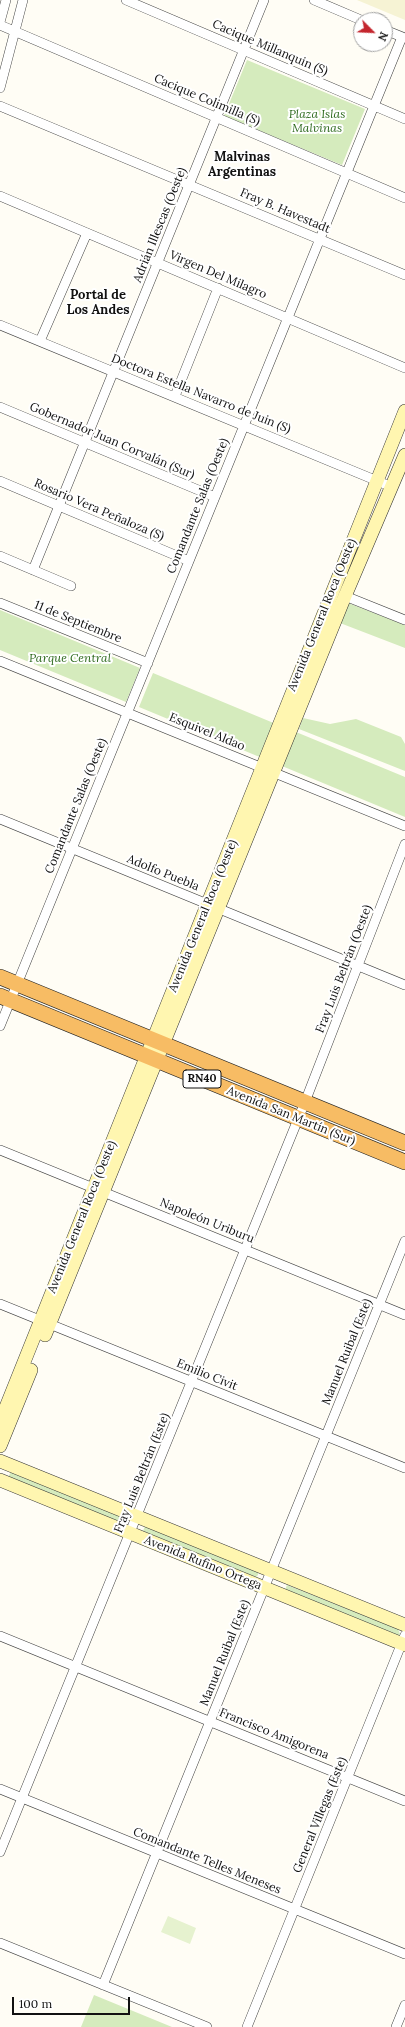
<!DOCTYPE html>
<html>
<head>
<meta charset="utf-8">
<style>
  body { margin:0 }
  #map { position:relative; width:405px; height:2027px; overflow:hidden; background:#fffdf5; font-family:Lora,serif }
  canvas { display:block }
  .north { position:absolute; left:353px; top:12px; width:40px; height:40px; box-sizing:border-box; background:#fff; border:1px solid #a0a0a0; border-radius:50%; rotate:114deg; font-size:11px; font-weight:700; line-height:16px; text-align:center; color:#111 }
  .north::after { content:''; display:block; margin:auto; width:14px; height:18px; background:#c4262e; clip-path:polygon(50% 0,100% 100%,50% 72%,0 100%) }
  .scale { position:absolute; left:12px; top:1997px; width:118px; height:18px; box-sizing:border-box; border:2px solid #111; border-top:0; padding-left:5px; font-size:12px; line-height:14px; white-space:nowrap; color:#111; -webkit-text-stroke:3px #fff; paint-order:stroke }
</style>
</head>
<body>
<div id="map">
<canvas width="405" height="2027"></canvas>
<div class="north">N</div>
<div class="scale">100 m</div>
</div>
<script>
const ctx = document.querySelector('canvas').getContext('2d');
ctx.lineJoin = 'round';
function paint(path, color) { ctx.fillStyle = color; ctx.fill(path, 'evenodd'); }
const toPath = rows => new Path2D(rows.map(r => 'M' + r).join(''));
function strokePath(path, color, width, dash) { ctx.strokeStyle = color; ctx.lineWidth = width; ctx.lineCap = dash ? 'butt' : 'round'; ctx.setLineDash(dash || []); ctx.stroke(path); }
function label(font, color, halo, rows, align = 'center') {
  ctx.font = font + ' Lora,serif'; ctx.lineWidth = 4; ctx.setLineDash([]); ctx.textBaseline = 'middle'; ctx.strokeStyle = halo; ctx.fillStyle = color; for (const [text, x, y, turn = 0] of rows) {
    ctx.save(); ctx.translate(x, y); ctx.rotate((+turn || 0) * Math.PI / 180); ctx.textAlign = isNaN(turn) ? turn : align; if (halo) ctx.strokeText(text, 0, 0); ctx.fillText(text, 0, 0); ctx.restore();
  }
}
const farmland = toPath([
  [357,0,405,0,405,20]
]);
const green = toPath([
  [247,60,365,109,342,165,224,116],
  [348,603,405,625,405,648,340,623],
  [0,610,140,668,126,702,0,650],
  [153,673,276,724,262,758,139,707],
  [303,718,330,724,356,719,401,737,405,744,405,771,299,729],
  [296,732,405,777,405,817,282,766],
  [11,1472,124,1518,124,1521,121,1523,8,1477],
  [145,1526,258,1572,258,1575,256,1577,143,1531],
  [287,1585,398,1629,400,1634,398,1636,285,1590],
  [94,1995,172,2027,81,2027]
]);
const pitch = toPath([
  [168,1916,196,1928,190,1944,161,1932]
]);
const minor = toPath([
  [126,0,405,119],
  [314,0,361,20],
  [0,22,6,0],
  [0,25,405,198],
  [385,30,405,38],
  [0,88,23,0],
  [0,106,405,275],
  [0,196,405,368],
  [0,325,392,487],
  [40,341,87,233],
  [175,396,218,288],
  [0,407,215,497],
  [0,481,189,561],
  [0,556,71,586],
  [33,570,264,0],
  [345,596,405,620],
  [0,603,148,663],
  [0,661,405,826],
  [0,819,405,985],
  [0,1026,402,37],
  [0,1150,405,1315],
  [0,1304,405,1468],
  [0,1636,405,1801],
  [0,1789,405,1954],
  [0,1852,305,1102,405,844],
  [0,1943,207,2027],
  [103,1985,405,1241],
  [247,2027,405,1635],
  [396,2027,405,2005]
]);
const secondary = toPath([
  [45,1335,345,596,405,455],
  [0,1422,405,411],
  [0,1446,31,1370],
  [0,1461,405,1625],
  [0,1480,405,1645]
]);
const trunk = toPath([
  [0,977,405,1143],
  [0,996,405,1162]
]);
const shields = [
  [202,1079,38]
];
const shieldNames = [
  ["RN40",202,1079]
];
const streetNames = [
  ["Cacique Millanquin (S)",270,48,23],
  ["Cacique Colimilla (S)",207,100,23],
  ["Fray B. Havestadt",285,211,23],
  ["Adrián Illescas (Oeste)",160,225,-68],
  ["Virgen Del Milagro",218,275,23],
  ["Doctora Estella Navarro de Juin (S)",201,394,22],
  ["Gobernador Juan Corvalán (Sur)",112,441,23],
  ["Comandante Salas (Oeste)",198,506,-68],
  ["Rosario Vera Peñaloza (S)",99,510,23],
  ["Avenida General Roca (Oeste)",322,615,-68],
  ["11 de Septiembre",78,622,22],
  ["Esquivel Aldao",207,732,22],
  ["Comandante Salas (Oeste)",76,806,-68],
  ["Adolfo Puebla",163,873,22],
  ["Avenida General Roca (Oeste)",203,916,-68],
  ["Fray Luis Beltrán (Oeste)",344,969,-69],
  ["Avenida San Martín (Sur)",291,1116,22],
  ["Avenida General Roca (Oeste)",82,1217,-68],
  ["Napoleón Uriburu",207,1221,22],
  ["Manuel Ruibal (Este)",347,1352,-68],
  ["Emilio Civit",207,1375,22],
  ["Fray Luis Beltrán (Este)",142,1473,-68],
  ["Avenida Rufino Ortega",203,1563,22],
  ["Manuel Ruibal (Este)",225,1653,-68],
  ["Francisco Amigorena",274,1734,22],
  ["General Villegas (Este)",320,1815,-68],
  ["Comandante Telles Meneses",207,1861,22]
];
const parkNames = [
  ["Plaza Islas",317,115],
  ["Malvinas",317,129],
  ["Parque Central",70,659]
];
const neighbourhoodNames = [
  ["Malvinas",242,157],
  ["Argentinas",242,172],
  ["Portal de",98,295],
  ["Los Andes",98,310]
];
paint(farmland, '#f6f3d4');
paint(green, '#d5ebbd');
paint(pitch, '#e6f2cf');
strokePath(minor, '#444', 10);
strokePath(secondary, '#333', 14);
strokePath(trunk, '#222', 16);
strokePath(minor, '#fff', 9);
strokePath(secondary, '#fff6b0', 13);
strokePath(trunk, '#f7bc64', 15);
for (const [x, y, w] of shields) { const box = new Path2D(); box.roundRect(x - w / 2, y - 9, w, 18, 3); ctx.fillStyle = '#fff'; ctx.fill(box); strokePath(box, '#111', 1); }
label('bold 11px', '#111', null, shieldNames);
label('12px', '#111', '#fff', streetNames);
label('italic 12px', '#2f6b1f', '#fff', parkNames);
label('bold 13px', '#111', '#fff', neighbourhoodNames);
</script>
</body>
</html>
